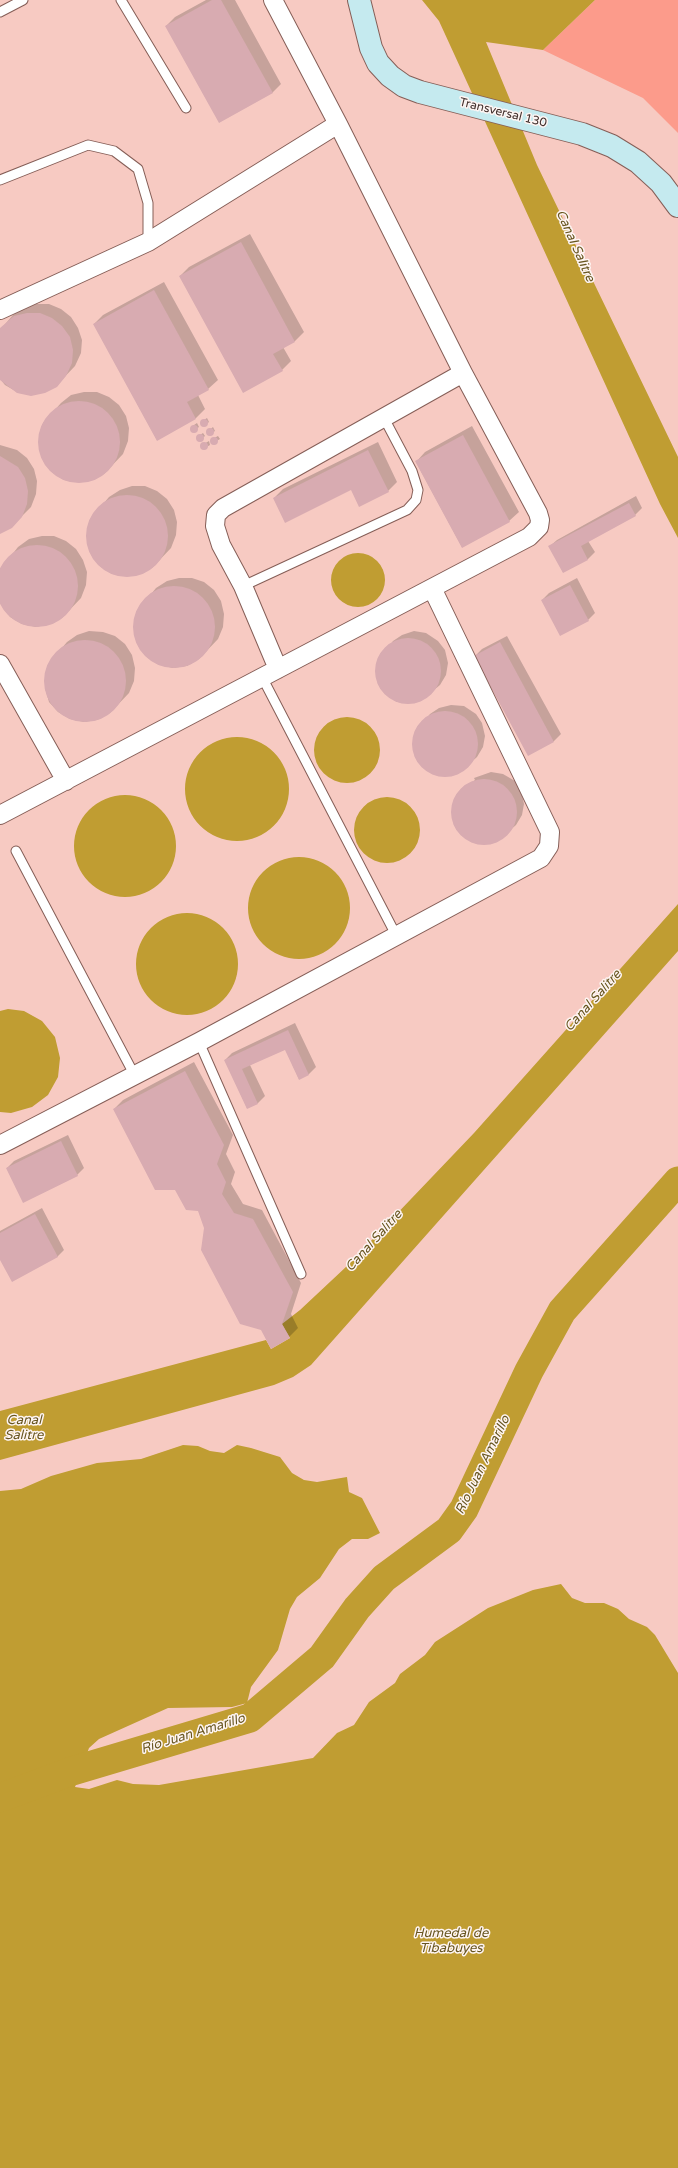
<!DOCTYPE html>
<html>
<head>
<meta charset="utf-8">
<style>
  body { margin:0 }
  canvas { display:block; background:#f7cac2 }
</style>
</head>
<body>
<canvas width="678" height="2168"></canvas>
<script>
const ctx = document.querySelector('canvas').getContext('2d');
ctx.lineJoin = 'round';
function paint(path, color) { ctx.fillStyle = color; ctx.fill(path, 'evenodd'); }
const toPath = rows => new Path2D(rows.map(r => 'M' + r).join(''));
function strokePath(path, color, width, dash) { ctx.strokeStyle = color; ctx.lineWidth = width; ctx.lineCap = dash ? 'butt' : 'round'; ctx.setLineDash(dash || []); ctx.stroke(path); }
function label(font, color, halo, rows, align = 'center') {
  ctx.font = font + ' "Varela Round",sans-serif'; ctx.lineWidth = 3; ctx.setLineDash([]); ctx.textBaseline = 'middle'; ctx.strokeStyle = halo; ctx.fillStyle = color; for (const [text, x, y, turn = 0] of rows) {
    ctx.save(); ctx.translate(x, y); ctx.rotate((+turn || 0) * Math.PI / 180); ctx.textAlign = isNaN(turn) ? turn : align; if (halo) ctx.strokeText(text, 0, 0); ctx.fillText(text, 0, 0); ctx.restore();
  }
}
const green = toPath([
  [595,0,678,0,678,133,643,98,543,50]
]);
const water = toPath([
  [422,0,595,0,543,50,486,42,537,165,678,457,678,538,660,504,439,21],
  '331 580a27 27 0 1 1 54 0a27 27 0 1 1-54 0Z',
  '314 750a33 33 0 1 1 66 0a33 33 0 1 1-66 0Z',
  '185 789a52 52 0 1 1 104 0a52 52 0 1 1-104 0Z',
  '74 846a51 51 0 1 1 102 0a51 51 0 1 1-102 0Z',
  '354 830a33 33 0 1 1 66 0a33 33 0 1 1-66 0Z',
  '248 908a51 51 0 1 1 102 0a51 51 0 1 1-102 0Z',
  [678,904,678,951,311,1365,293,1377,274,1385,0,1460,0,1411,266,1340,271,1349,290,1338,282,1324,300,1310,347,1266,474,1133],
  '136 964a51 51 0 1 1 102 0a51 51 0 1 1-102 0Z',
  [8,1009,24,1011,42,1021,55,1037,60,1058,58,1077,48,1095,32,1107,11,1113,0,1112,0,1011],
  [183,1445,198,1446,210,1451,224,1453,237,1445,251,1448,280,1457,292,1473,304,1480,317,1482,347,1477,349,1492,362,1498,380,1533,368,1539,352,1539,339,1549,320,1578,297,1597,290,1609,278,1650,251,1687,247,1703,232,1707,168,1708,99,1739,89,1748,75,1787,89,1789,117,1780,133,1784,159,1785,313,1758,337,1733,354,1725,369,1702,395,1683,400,1674,425,1655,435,1642,488,1608,533,1590,561,1584,572,1598,585,1603,604,1603,618,1609,629,1619,647,1627,655,1635,678,1673,678,2168,0,2168,0,1491,21,1489,51,1476,97,1463,141,1459]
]);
const shadow = toPath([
  [206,0,235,0,281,84,272,93,166,26,175,17],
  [250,234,304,332,295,341,283,347,291,361,282,370,180,276,189,267],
  [164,282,218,380,208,389,198,395,205,409,196,418,157,440,94,324,103,315],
  [36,304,49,304,61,309,71,317,78,328,82,340,81,353,75,366,56,386,17,392,5,385,0,379,0,330,13,315,24,308],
  [84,392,97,392,109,397,119,405,126,416,129,428,128,441,123,454,104,474,92,480,78,482,64,480,53,473,44,462,39,449,39,435,43,423,61,403,71,395],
  [207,418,209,422,204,426,201,425,201,422],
  [197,423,199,427,193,431,191,427],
  [472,426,519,512,509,521,462,547,416,462,425,452],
  [213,427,215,431,209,435,207,432],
  [203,433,205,436,200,440,197,437],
  [218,436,220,439,213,443,212,439],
  [209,441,210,445,203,449,202,445],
  [378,442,397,482,388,491,351,489,274,498,283,489],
  [0,445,17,450,27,458,34,469,37,481,36,494,31,507,21,517,0,533],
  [132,486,145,486,157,491,167,499,174,510,177,522,176,535,171,548,152,568,140,574,126,576,113,574,101,567,92,556,87,543,87,529,92,517,109,497,120,490],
  [636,496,642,508,635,515,588,541,595,552,588,559,563,572,550,546,557,540],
  [42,536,54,536,66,541,76,549,83,560,87,572,86,585,81,598,62,618,49,624,36,627,22,624,10,617,2,606,0,570,18,547,29,539],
  [179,578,192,578,204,582,214,590,221,601,224,614,223,627,218,639,199,659,187,666,173,668,160,665,148,658,139,647,134,634,134,621,139,609,156,588,167,581],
  [577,578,595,613,588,620,542,600,549,593],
  [89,631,103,632,115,636,125,644,132,655,135,668,134,681,129,693,110,713,97,720,84,722,70,719,58,712,49,702,45,688,45,675,49,663,67,642,77,635],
  [414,631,426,633,438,641,445,650,448,663,446,675,440,685,422,700,412,703,397,702,387,695,379,685,376,672,378,661,393,641,402,635],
  [507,636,561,734,554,741,529,754,475,656,482,649],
  [451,705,464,706,476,714,482,723,485,736,483,747,477,757,459,773,449,776,434,774,424,768,416,758,413,745,415,733,430,714,439,708],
  [491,772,503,774,515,781,521,790,524,804,522,815,516,825,498,841,488,844,474,842,463,836,455,826,452,813,454,801,462,789,475,780,474,778],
  [295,1023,316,1067,309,1074,299,1079,285,1048,250,1065,265,1096,258,1103,247,1108,225,1060,232,1053],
  [194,1062,233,1135,226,1154,235,1172,231,1184,243,1204,262,1210,301,1283,291,1314,298,1328,289,1337,205,1228,199,1210,176,1189,114,1109,123,1100],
  [68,1135,84,1168,77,1175,7,1168,14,1161],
  [42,1208,64,1250,57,1257,0,1257,0,1231]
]);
const river = toPath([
  [0,1798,69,1772,250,1718,322,1657,357,1608,384,1578,449,1530,464,1509,529,1371,562,1311,678,1181]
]);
const building = toPath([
  [212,0,221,0,273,93,219,123,165,26],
  [241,242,295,342,273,354,283,371,243,393,179,276],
  [154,290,209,390,187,402,196,419,157,441,93,324],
  [27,313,40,313,52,318,62,326,70,337,73,350,72,363,66,376,57,387,45,393,31,396,17,393,0,380,0,328,14,316],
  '38 442a41 41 0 1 1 82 0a41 41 0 1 1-82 0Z',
  '200 423a4 4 0 1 1 8 0a4 4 0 1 1-8 0Z',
  '190 429a4 4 0 1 1 8 0a4 4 0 1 1-8 0Z',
  '206 432a4 4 0 1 1 8 0a4 4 0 1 1-8 0Z',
  '196 438a4 4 0 1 1 8 0a4 4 0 1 1-8 0Z',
  [463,435,510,522,462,548,415,461],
  '210 441a4 4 0 1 1 8 0a4 4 0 1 1-8 0Z',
  '200 446a4 4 0 1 1 8 0a4 4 0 1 1-8 0Z',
  [368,450,389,492,359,507,351,490,285,523,273,498],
  [0,456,18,467,25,478,28,491,27,504,22,517,12,528,0,534],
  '86 536a41 41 0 1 1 82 0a41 41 0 1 1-82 0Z',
  [629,503,636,516,581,546,588,560,563,573,548,546],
  '-4 586a41 41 0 1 1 82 0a41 41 0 1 1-82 0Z',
  [570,585,589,621,560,636,541,600],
  '133 627a41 41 0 1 1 82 0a41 41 0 1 1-82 0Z',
  '375 671a33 33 0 1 1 66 0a33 33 0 1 1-66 0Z',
  '44 681a41 41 0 1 1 82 0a41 41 0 1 1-82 0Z',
  [500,642,554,742,528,756,474,656],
  '412 744a33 33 0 1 1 66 0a33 33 0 1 1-66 0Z',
  '451 812a33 33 0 1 1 66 0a33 33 0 1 1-66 0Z',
  [288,1030,309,1075,299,1080,285,1050,242,1069,258,1104,247,1109,224,1060],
  [185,1071,224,1145,217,1164,226,1182,222,1194,234,1213,253,1219,293,1292,282,1324,290,1338,271,1349,261,1330,240,1324,201,1250,204,1228,198,1211,186,1210,175,1190,155,1190,113,1109],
  [61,1141,78,1176,23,1203,6,1168],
  [35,1214,58,1257,12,1282,0,1260,0,1233]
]);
const lane = toPath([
  [121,0,186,108],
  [0,12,23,0],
  [0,180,88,145,114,151,138,169,148,203,148,242],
  [243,586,407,510,416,500,418,490,412,471,384,418],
  [262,677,396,935],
  [16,851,135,1076],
  [199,1042,301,1274]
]);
const street = toPath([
  [0,310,148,242,338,124],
  [0,664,66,781],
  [278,669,243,586,221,545,215,526,216,515,223,508,463,373],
  [0,815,529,537,539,527,540,520,538,513,463,373,338,124,273,0],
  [0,1145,199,1042,541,858,549,846,550,832,432,588]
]);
const secondary = toPath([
  [359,0,371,48,378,63,390,76,404,86,420,92,582,134,612,146,638,162,661,183,678,206]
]);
const streetNames = [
  ["Transversal 130",503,113,14]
];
const waterNames = [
  ["Canal Salitre",575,246,66],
  ["Canal Salitre",593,1001,-48],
  ["Canal Salitre",374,1241,-48],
  ["Canal",24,1421],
  ["Salitre",24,1436],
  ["Río Juan Amarillo",483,1465,-64],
  ["Río Juan Amarillo",193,1734,-17],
  ["Humedal de",451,1934],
  ["Tibabuyes",451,1949]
];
paint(green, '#fc9b8b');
paint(water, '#c09d32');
paint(shadow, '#0003');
strokePath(river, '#c09d32', 29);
paint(building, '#d8abb1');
strokePath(lane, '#855e57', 11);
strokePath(street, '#855e57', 20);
strokePath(secondary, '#855e57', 24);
strokePath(lane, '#fff', 9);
strokePath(street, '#fff', 18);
strokePath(secondary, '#c5eaef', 22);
label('12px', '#42312e', '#fef5f3', streetNames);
label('italic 13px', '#685620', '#fef5f3', waterNames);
</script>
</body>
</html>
